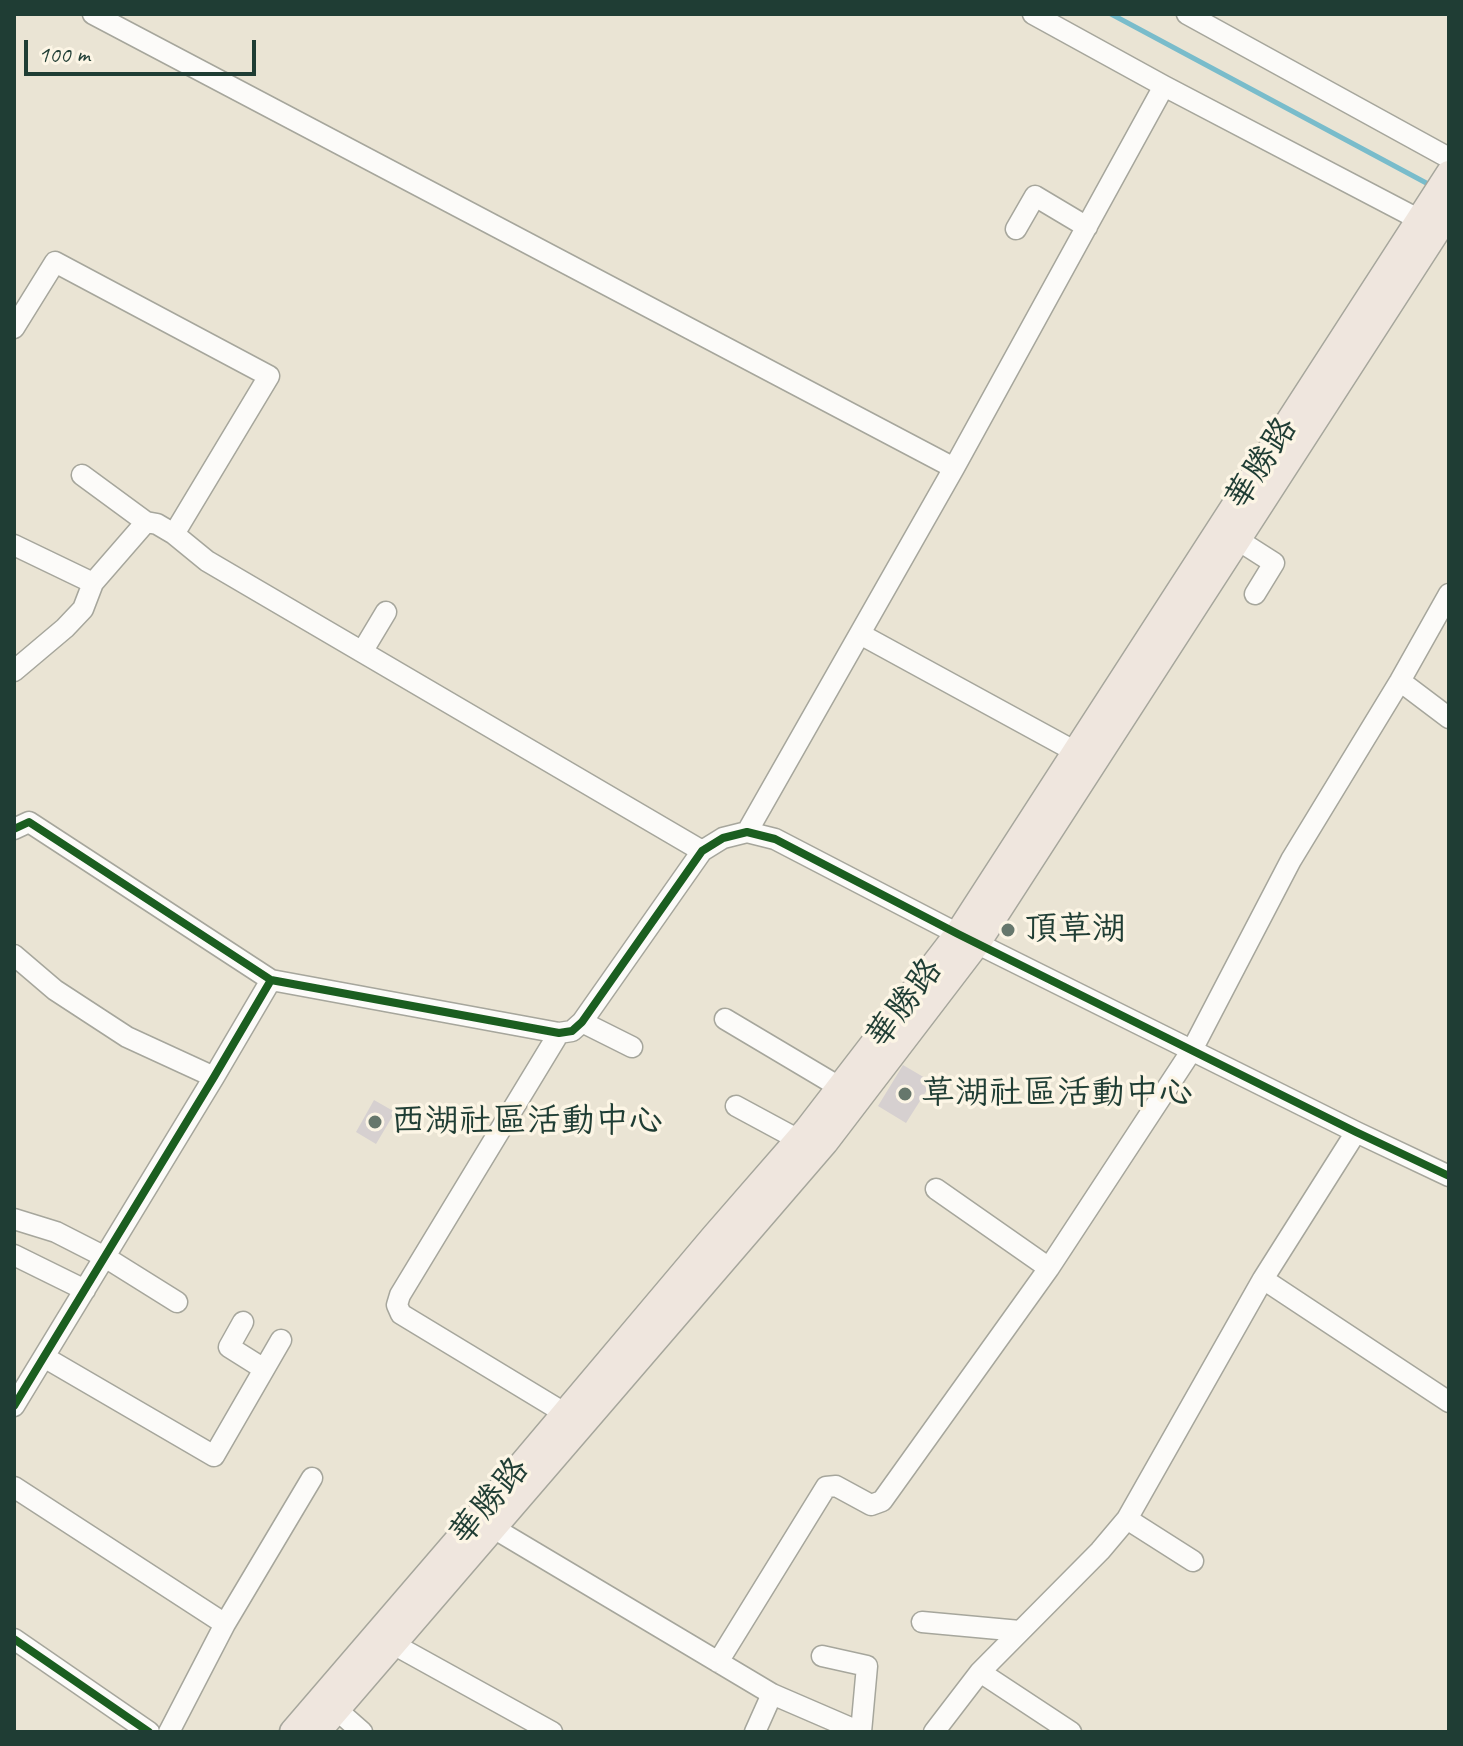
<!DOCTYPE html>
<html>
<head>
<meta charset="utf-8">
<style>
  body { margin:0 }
  #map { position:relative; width:1463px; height:1746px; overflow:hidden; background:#eae4d4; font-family:Caveat,sans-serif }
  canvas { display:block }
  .frame { position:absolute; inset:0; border:16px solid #1f3d34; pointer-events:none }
  .scale { position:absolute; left:24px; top:40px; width:232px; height:36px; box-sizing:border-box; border:4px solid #1f3d34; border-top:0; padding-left:10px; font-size:24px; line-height:28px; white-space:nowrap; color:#1f3d34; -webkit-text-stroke:6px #fcf5e5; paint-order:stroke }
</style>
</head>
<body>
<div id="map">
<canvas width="1463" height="1746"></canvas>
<div class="frame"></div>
<div class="scale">100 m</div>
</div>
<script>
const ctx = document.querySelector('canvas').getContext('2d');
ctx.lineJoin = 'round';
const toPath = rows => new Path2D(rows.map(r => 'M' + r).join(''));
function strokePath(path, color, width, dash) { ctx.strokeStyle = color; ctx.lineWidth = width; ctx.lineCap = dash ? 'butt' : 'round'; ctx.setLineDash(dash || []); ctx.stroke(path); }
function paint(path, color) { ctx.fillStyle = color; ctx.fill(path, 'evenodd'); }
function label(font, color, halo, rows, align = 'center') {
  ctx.font = font + ' Caveat,"LXGW WenKai TC",sans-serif'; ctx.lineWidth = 7; ctx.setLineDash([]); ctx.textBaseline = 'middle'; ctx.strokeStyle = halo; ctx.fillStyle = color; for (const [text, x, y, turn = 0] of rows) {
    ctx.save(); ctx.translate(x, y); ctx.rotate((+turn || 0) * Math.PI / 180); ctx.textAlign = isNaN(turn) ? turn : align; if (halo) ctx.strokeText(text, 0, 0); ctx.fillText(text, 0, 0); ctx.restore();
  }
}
const stream = toPath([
  [1111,14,1430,185]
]);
const building = toPath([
  [903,1065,932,1082,906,1123,878,1106],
  [374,1100,395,1112,376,1144,356,1132]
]);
const minor = toPath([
  [93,14,954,468],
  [1033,14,1164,86,1420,220,1432,225],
  [1187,14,1449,158],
  [1016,229,1035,196,1087,227],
  [14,328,55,262,269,376,174,534,207,561,702,851],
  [82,475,146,522],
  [1238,540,1274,563,1255,594],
  [14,545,93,583],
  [860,634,1076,752],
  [362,652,386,612],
  [14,671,65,628,83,609,93,583,146,522,157,524,174,534],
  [1400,681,1449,718],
  [14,829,29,822,271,980,559,1033,572,1031,582,1022,702,851,723,838,747,832,775,839,958,934,1356,1132,1449,1176],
  [747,832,954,468,1164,86],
  [14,955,55,990,127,1037,214,1077],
  [725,1019,841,1088],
  [582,1022,632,1047],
  [559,1033,400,1295,397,1305,401,1314,576,1420],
  [736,1106,799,1140],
  [936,1189,1049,1268],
  [14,1219,56,1232,105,1257,177,1302],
  [14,1255,85,1290],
  [1263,1279,1449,1402],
  [243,1322,229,1347,264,1369],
  [44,1357,214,1456,281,1340],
  [14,1406,214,1077,271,980],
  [14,1487,225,1624],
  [1127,1519,1193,1561],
  [480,1520,772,1694,860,1732],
  [922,1622,1020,1631],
  [14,1639,149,1732],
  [393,1644,552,1732],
  [822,1656,867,1666,861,1732],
  [718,1662,826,1487,836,1486,871,1505,882,1501,1049,1268,1192,1050,1291,860,1400,681,1449,594],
  [980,1672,1071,1732],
  [337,1710,362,1732],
  [169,1732,225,1624,312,1478],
  [755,1732,772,1694],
  [934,1732,980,1672,1100,1551,1127,1519,1263,1279,1356,1132]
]);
const major = toPath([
  [293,1732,477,1518,714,1237,808,1129,958,934,1449,174],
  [317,1732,825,1142,977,943,1449,212]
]);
const cycleway = toPath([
  [14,829,29,822,271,980,559,1033,572,1031,582,1022,702,851,723,838,747,832,775,839,958,934,1356,1132,1449,1176],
  [14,1406,214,1077,271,980],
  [14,1639,149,1732]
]);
const markers = [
  [1008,930,8,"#66776c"],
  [905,1094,8,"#66776c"],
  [375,1122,8,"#66776c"]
];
const streetNames = [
  ["華勝路",1262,464,-57],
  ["華勝路",905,1004,-53],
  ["華勝路",490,1502,-50]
];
const poiNames = [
  ["頂草湖",1024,930],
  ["草湖社區活動中心",921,1094],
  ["西湖社區活動中心",391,1122]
];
strokePath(stream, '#79bccb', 5);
paint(building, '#d6d0d0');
strokePath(minor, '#a6a69c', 23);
strokePath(major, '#a6a69c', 29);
strokePath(minor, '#fcfbf9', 20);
strokePath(major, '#efe6de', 26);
strokePath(cycleway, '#1b5e20', 8);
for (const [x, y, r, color] of markers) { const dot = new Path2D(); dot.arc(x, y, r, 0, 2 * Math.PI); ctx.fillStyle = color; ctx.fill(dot); strokePath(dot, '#fcf5e5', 3); }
label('34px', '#1f3d34', '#fcf5e5', streetNames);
label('34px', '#1f3d34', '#fcf5e5', poiNames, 'left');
</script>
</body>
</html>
